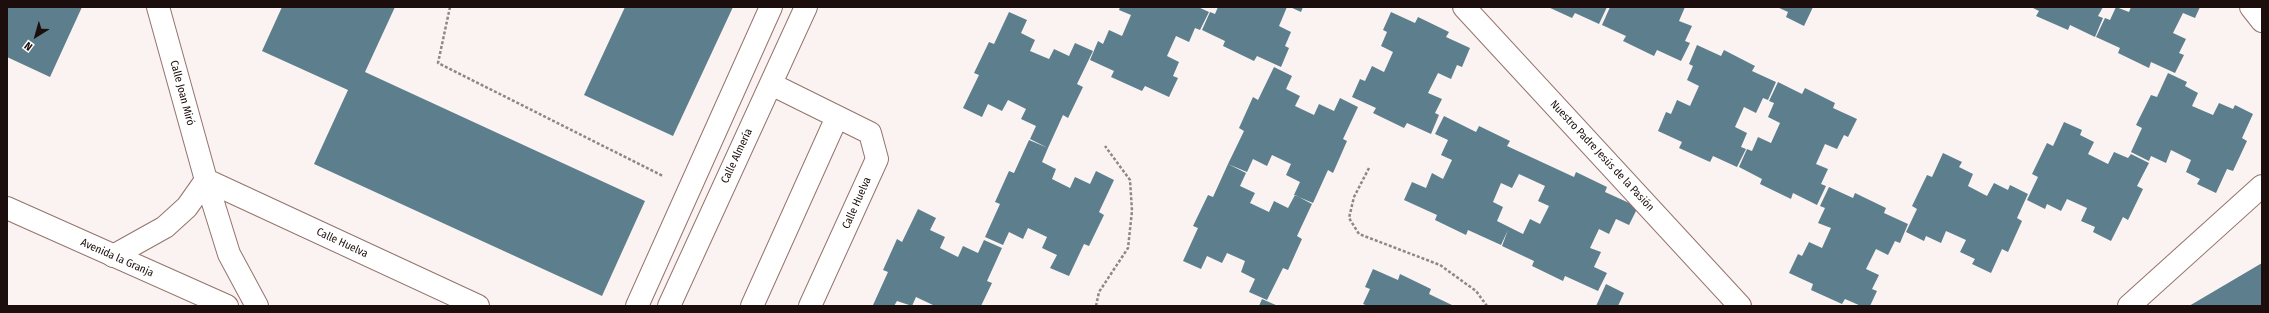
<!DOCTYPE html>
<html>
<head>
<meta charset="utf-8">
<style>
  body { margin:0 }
  #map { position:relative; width:2269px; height:313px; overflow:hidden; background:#fbf3f1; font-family:"Fira Sans Condensed",sans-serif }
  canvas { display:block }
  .frame { position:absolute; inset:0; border:8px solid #1b0e0c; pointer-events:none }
  .north { position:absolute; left:16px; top:16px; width:40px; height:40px; -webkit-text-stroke:3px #fff; paint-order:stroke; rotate:217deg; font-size:11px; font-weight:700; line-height:16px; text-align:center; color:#1b0e0c }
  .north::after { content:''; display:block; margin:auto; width:14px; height:18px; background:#1b0e0c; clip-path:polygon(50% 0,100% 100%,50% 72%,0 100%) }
</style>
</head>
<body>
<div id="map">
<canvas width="2269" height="313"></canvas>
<div class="frame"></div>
<div class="north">N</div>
</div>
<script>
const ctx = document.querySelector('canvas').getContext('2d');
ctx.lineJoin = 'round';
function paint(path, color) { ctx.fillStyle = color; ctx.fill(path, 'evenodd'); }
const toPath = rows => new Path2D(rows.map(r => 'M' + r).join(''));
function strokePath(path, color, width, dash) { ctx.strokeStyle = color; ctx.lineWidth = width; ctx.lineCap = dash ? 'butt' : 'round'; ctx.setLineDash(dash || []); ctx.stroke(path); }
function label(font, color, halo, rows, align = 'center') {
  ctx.font = font + ' "Fira Sans Condensed",sans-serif'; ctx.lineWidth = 3; ctx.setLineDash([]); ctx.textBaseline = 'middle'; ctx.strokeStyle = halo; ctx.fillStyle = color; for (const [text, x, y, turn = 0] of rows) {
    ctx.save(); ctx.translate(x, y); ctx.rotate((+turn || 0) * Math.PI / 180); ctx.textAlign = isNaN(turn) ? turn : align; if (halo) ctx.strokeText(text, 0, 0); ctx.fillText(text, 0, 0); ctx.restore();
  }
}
const building = toPath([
  [7,7,82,7,50,77,7,57],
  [282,7,395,7,365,72,645,201,602,296,314,164,348,90,262,51],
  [625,7,733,7,673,136,584,95],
  [1120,7,1198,7,1209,12,1200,30,1195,28,1189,42,1176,36,1167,56,1179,62,1173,76,1178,78,1169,97,1145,86,1142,91,1111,77,1114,71,1090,60,1098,41,1103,44,1109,30,1122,36,1131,15,1119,10],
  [1218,7,1287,7,1279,26,1291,32,1285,46,1289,48,1281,67,1257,56,1254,61,1223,46,1225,41,1202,30,1210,12,1215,14],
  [1290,7,1303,7,1301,12],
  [1548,7,1607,7,1599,24,1575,13,1572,18],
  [1610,7,1685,7,1679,21,1692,26,1685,41,1690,43,1681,61,1657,50,1654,56,1623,41,1626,36,1602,25],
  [1777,7,1813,7,1804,26,1786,17,1788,12],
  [2031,7,2103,7,2098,16,2103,18,2095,37,2070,25,2068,30,2036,16,2039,11],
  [2116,7,2129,12,2131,7,2200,7,2195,18,2183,13,2173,33,2186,39,2179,53,2184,55,2175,73,2151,62,2149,68,2118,53,2120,48,2096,37,2105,18,2110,20],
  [1009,12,1027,20,1021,33,1035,40,1030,51,1049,59,1054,49,1069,56,1075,43,1093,51,1077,84,1083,87,1068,118,1063,115,1048,148,1030,139,1036,126,1021,119,1026,109,1008,100,1002,111,988,104,982,117,963,108,979,75,974,73,989,42,994,44],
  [1391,12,1415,23,1418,17,1449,32,1446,37,1470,48,1462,67,1457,65,1451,79,1438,73,1428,93,1442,99,1435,113,1439,115,1431,134,1407,123,1404,128,1373,113,1376,108,1352,97,1360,79,1365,81,1372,66,1384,72,1393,52,1381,46,1387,32,1383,30],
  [1697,45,1721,56,1724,50,1755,66,1752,71,1776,82,1768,100,1763,98,1756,113,1744,107,1735,127,1747,133,1741,147,1746,149,1737,167,1713,156,1710,162,1679,148,1682,142,1658,131,1666,112,1671,114,1677,100,1690,106,1699,86,1687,80,1693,66,1689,64],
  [1274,67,1292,76,1286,89,1300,96,1295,106,1314,115,1319,104,1334,111,1340,98,1358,107,1343,139,1347,141,1333,173,1328,170,1313,203,1294,195,1300,182,1286,175,1291,164,1272,155,1267,166,1253,159,1247,172,1228,164,1244,131,1239,128,1253,97,1258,100],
  [2168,73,2187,82,2185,86,2198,93,2192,106,2213,115,2219,103,2233,109,2235,105,2253,114,2242,138,2247,141,2233,171,2227,169,2216,193,2197,184,2200,179,2186,172,2191,160,2171,150,2166,163,2151,156,2149,161,2131,152,2142,128,2136,125,2151,95,2157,97],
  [1778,82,1802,94,1805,88,1835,103,1833,108,1857,119,1848,137,1844,135,1837,149,1825,144,1816,164,1828,169,1821,184,1826,186,1817,205,1793,193,1791,199,1760,184,1762,179,1739,167,1747,149,1752,151,1758,137,1771,143,1780,123,1768,117,1774,103,1769,101],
  [1444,116,1476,132,1479,126,1510,141,1507,146,1574,177,1576,172,1607,187,1605,192,1638,207,1629,225,1616,219,1609,234,1599,229,1590,248,1601,252,1594,267,1607,273,1598,291,1565,276,1563,281,1532,266,1534,261,1502,246,1508,230,1501,245,1468,230,1466,235,1435,220,1437,215,1404,200,1412,182,1426,188,1432,173,1443,179,1452,160,1441,155,1448,140,1435,134],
  [1519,174,1545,186,1538,201,1549,206,1540,224,1530,219,1523,234,1497,221,1503,207,1493,202,1501,183,1512,188],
  [2064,122,2082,130,2080,135,2094,142,2088,154,2108,164,2114,152,2128,158,2131,154,2149,163,2137,186,2143,189,2128,220,2123,217,2111,241,2093,232,2095,227,2081,221,2087,208,2067,199,2061,211,2047,204,2045,209,2027,200,2038,177,2032,174,2047,143,2053,146],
  [1029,140,1048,148,1042,162,1056,169,1052,179,1070,188,1075,177,1090,184,1096,171,1114,180,1099,212,1104,215,1089,246,1084,244,1069,276,1050,268,1057,255,1042,248,1047,237,1028,228,1023,239,1009,232,1003,245,985,237,1000,204,995,202,1009,171,1014,173],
  [1943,153,1962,162,1959,167,1973,174,1968,186,1987,196,1994,183,2008,190,2010,185,2028,194,2017,218,2022,221,2008,252,2002,249,1991,273,1972,264,1975,259,1960,252,1966,240,1946,231,1941,243,1926,236,1924,241,1906,232,1917,209,1912,206,1927,175,1932,177],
  [1228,164,1246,173,1240,186,1255,193,1250,203,1269,212,1274,201,1288,208,1295,195,1312,204,1297,236,1302,239,1288,270,1283,268,1267,300,1249,292,1255,279,1241,272,1245,261,1227,253,1222,263,1207,256,1201,269,1183,261,1198,228,1193,226,1208,195,1213,197],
  [1829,187,1853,198,1855,193,1886,208,1884,213,1908,224,1900,243,1895,241,1888,255,1876,249,1866,269,1879,275,1872,289,1877,291,1870,306,1861,306,1845,299,1842,304,1811,290,1813,284,1789,273,1798,254,1802,256,1809,242,1822,248,1831,228,1818,223,1825,208,1820,206],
  [918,209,936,218,930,230,945,237,940,248,958,257,963,246,978,253,984,240,1002,248,987,281,992,283,981,306,935,306,916,297,912,306,897,301,894,306,873,305,888,272,883,270,897,239,902,242],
  [2262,263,2262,306,2189,306],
  [1373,269,1398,280,1400,274,1431,289,1429,294,1454,306,1368,306,1363,304,1370,289,1365,287],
  [1606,284,1624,293,1618,306,1596,306],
  [1262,299,1278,306,1259,306]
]);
const path = toPath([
  [450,7,438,63,663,176],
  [1369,168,1354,197,1349,218,1359,234,1440,265,1476,291,1487,306],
  [1096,306,1099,292,1128,248,1132,211,1130,180,1105,146]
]);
const minor = toPath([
  [158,7,206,180,229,254,257,306],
  [1464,7,1740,306],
  [2251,7,2262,21],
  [771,84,870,133,877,159,810,306],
  [206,180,478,306],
  [113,256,165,227,187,207,206,180],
  [637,306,771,7],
  [669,306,806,7],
  [752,306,837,117],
  [2129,306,2262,186]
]);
const major = toPath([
  [7,208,227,306]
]);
const streetNames = [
  ["Calle Joan Miró",182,93,75],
  ["Calle Almería",737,156,-65],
  ["Nuestro Padre Jesús de la Pasión",1602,156,47],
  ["Calle Huelva",857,203,-66],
  ["Calle Huelva",342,243,25],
  ["Avenida la Granja",117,258,24]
];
paint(building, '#5d7f8d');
strokePath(minor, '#95736c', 24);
strokePath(major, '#95736c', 24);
strokePath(path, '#908684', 2.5, [3, 2]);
strokePath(minor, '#fff', 22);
strokePath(major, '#fff', 22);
label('11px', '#1b0e0c', '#fff', streetNames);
</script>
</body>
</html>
